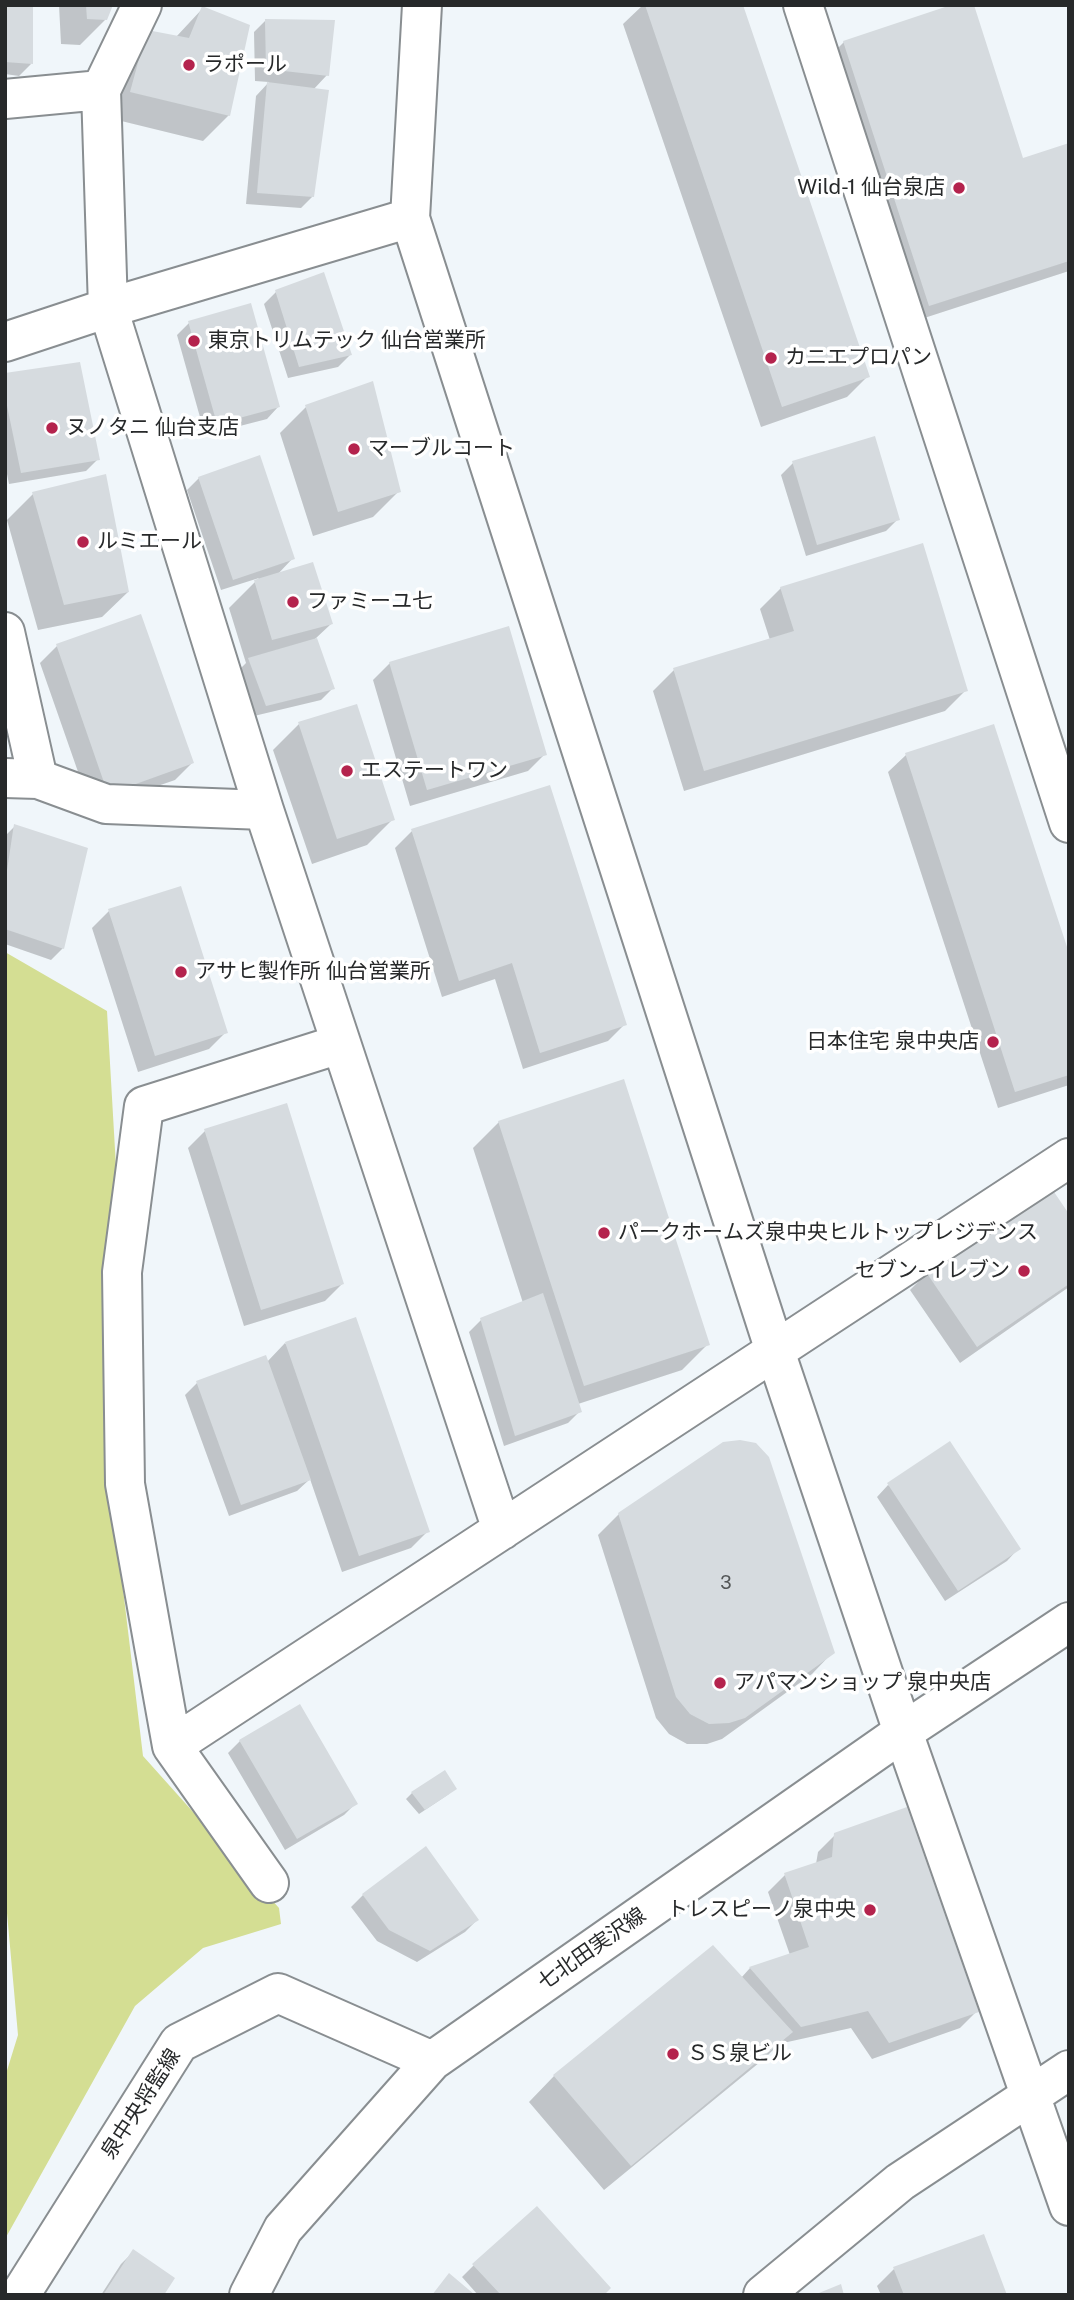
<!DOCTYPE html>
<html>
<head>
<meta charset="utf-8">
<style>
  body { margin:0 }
  #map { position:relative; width:1074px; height:2300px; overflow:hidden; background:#f0f6fa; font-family:"Public Sans",sans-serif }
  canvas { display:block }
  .frame { position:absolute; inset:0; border:7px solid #27292a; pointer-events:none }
</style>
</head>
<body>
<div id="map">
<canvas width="1074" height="2300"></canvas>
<div class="frame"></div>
</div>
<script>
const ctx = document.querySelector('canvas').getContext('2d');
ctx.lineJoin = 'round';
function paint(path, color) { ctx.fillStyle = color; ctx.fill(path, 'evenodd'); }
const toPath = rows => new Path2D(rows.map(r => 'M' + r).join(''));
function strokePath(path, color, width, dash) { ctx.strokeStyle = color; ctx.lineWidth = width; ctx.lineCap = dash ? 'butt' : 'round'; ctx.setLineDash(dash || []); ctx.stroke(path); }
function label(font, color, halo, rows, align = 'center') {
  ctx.font = font + ' "Public Sans","Noto Sans JP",sans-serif'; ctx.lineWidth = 7; ctx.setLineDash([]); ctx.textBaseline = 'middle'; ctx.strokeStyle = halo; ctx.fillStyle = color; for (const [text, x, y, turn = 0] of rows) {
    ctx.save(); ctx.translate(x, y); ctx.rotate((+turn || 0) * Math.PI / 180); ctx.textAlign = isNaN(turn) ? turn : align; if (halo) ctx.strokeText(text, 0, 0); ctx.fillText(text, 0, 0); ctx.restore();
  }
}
const green = toPath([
  [5,952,107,1011,116,1167,105,1439,143,1756,279,1908,281,1924,203,1948,135,2006,5,2239,5,2077,18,2035,5,1891]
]);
const shadow = toPath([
  [5,5,31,64,19,76,5,74],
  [59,5,111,5,106,19,80,45,61,44],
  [643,5,741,5,868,376,847,397,761,427,623,24],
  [203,8,229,115,203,141,105,117,121,58,176,37],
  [266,20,327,75,313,90,313,196,301,208,246,204,256,96,269,82,255,81,254,32],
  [844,42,1022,160,1069,145,1069,271,912,322,827,59],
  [276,292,350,355,338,367,288,378,264,304],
  [189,323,278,407,267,419,205,435,177,335],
  [5,375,98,459,86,471,9,484,5,464],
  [306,407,399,491,373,517,313,536,280,433],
  [793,463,898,519,886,531,806,556,781,475],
  [199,478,293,558,277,575,331,624,315,639,333,688,321,700,254,716,237,672,246,663,229,608,259,578,221,590,187,490],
  [33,494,128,592,102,617,38,630,7,520],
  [781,588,966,690,945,711,684,791,653,691,674,670,770,640,760,609],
  [57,646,192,763,175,780,91,809,40,663],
  [390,663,545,754,528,771,410,806,373,680],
  [299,724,393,819,367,845,312,864,273,750],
  [993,726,1069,959,1069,1085,998,1108,888,772,906,755],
  [15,826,63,948,51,960,5,944,5,836],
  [412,831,625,1024,608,1041,523,1069,495,979,442,997,395,848],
  [109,911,226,1032,209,1049,138,1072,92,928],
  [499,1122,708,1344,682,1370,578,1404,580,1411,568,1423,504,1446,469,1332,481,1320,523,1303,473,1148],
  [205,1131,342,1284,325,1301,244,1326,188,1148],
  [1069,1217,1069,1287,960,1363,910,1290,927,1273],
  [285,1343,428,1531,411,1548,342,1572,310,1479,297,1491,229,1516,185,1395,197,1383,265,1358,267,1362],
  [888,1485,1018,1549,1007,1561,945,1601,877,1497],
  [619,1514,833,1652,812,1674,722,1739,707,1744,687,1744,669,1734,656,1718,598,1535],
  [240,1741,356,1803,344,1815,285,1850,228,1753],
  [412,1793,449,1794,419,1814,406,1799],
  [835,1835,977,2011,960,2028,872,2059,851,2028,783,2043,782,2041,765,2058,604,2190,529,2102,554,2076,741,1978,750,1968,790,1955,768,1892,785,1875,816,1864,818,1852],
  [363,1895,477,1920,465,1932,417,1962,377,1941,351,1907],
  [133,2252,162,2295,101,2295,121,2264],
  [474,2265,603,2295,478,2295,462,2277],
  [894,2269,1005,2295,881,2295,877,2286]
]);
const building = toPath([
  [5,5,33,5,33,64,5,62],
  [86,5,113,5,107,20,87,19],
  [645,5,743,5,870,377,782,407],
  [951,5,974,5,1023,158,1069,143,1069,261,929,306,843,41],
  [202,6,250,25,230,116,130,92,147,30,189,38],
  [265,19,335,20,329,76,266,69],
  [267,82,329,90,314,197,257,193],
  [324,272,352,355,299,367,275,290],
  [251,303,280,407,217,424,188,321],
  [80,362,100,460,21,473,5,396,5,373],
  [373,381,401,492,338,512,305,405],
  [875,436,900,520,817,545,792,461],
  [260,455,295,559,233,580,198,477],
  [106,474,129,592,64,605,32,492],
  [923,543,968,691,704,771,673,668,794,631,780,587],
  [313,562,333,624,272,640,254,580],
  [141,614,194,763,108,794,56,644],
  [509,626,547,755,427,790,389,662],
  [317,638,335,689,266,706,248,658],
  [357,704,395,820,337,839,298,722],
  [994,724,1069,953,1069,1075,1015,1092,905,753],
  [550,785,627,1025,540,1053,512,963,459,981,411,829],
  [14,824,88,848,64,949,5,929,5,884],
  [181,886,228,1033,155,1056,108,909],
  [624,1079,710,1345,584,1386,498,1121],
  [287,1103,344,1284,261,1310,204,1129],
  [1052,1189,1069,1214,1069,1284,977,1347,926,1272],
  [543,1293,582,1412,515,1436,480,1318],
  [356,1317,430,1532,359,1556,285,1342],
  [266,1355,311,1480,241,1505,196,1381],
  [740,1440,756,1443,769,1457,835,1653,745,1718,729,1723,709,1724,690,1714,676,1697,618,1513,723,1442],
  [950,1441,1021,1549,958,1591,887,1483],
  [300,1704,358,1804,297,1839,239,1740],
  [445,1770,457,1789,425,1810,411,1792],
  [907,1807,979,2012,889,2043,868,2011,801,2027,749,1967,809,1947,784,1873,832,1857,834,1833],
  [426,1846,479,1920,430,1951,389,1930,362,1894],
  [713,1945,793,2032,631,2166,553,2075],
  [537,2206,611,2288,604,2295,501,2295,472,2264],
  [984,2234,1007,2295,904,2295,893,2267],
  [133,2249,175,2278,164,2295,103,2295],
  [449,2273,475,2295,432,2295],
  [841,2284,844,2295,814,2295]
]);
const minor = toPath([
  [803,5,1069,823],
  [101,90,108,308,264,810,502,1530],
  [5,99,101,90,142,5],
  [410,218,422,5],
  [5,342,108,308,410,218,775,1351,903,1732,1069,2206],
  [5,632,38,779],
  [5,778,38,779,106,804,264,810],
  [172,1746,1069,1158],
  [269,1883,172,1746,125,1484,122,1272,144,1106,340,1044],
  [763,2295,900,2182,1069,2070]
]);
const tertiary = toPath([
  [20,2295,179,2043,278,1993,432,2061],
  [249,2295,283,2229,432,2061,903,1732,1069,1622]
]);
const markers = [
  [189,65,7,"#b4234d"],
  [959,188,7,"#b4234d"],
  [194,341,7,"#b4234d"],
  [771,358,7,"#b4234d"],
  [52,428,7,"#b4234d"],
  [354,449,7,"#b4234d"],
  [83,542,7,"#b4234d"],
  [293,602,7,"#b4234d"],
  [347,771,7,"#b4234d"],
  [181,972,7,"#b4234d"],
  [993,1042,7,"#b4234d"],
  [604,1233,7,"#b4234d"],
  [1024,1271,7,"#b4234d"],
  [720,1683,7,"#b4234d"],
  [870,1910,7,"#b4234d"],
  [673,2054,7,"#b4234d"]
];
const numberNames = [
  ["3",726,1583]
];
const poiNames = [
  ["ラポール",203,65],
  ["Wild-1 仙台泉店",945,188,"right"],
  ["東京トリムテック 仙台営業所",208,341],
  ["カニエプロパン",785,358],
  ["ヌノタニ 仙台支店",66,428],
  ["マーブルコート",368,449],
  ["ルミエール",97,542],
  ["ファミーユ七",307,602],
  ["エステートワン",361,771],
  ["アサヒ製作所 仙台営業所",195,972],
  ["日本住宅 泉中央店",979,1042,"right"],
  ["パークホームズ泉中央ヒルトップレジデンス",618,1233],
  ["セブン-イレブン",1010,1271,"right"],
  ["アパマンショップ 泉中央店",734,1683],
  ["トレスピーノ泉中央",856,1910,"right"],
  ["ＳＳ泉ビル",687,2054]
];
const streetNames = [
  ["七北田実沢線",592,1949,-35],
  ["泉中央将監線",141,2104,-57]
];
paint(green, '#d4de93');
paint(shadow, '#0003');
paint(building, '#d6dbdf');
strokePath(minor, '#898e91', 42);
strokePath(tertiary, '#898e91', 42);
strokePath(minor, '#fff', 38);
strokePath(tertiary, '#fff', 38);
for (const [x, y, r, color] of markers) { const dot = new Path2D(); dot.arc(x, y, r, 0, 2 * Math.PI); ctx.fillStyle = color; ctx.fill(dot); strokePath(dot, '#fff', 2.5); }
label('18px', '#535657', null, numberNames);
label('21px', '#27292a', '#fff', poiNames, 'left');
label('21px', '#27292a', '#fff', streetNames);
</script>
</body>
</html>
